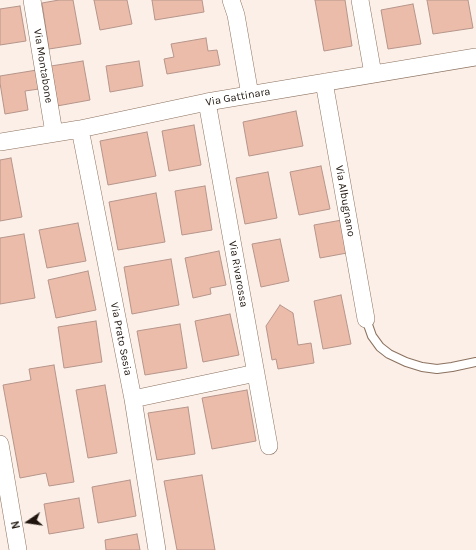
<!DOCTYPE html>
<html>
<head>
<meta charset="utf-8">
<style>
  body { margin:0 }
  #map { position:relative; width:476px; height:550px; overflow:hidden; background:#fbefe7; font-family:Karla,sans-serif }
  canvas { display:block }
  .north { position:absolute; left:8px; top:502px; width:40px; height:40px; -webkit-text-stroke:3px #fff; paint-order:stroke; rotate:257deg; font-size:11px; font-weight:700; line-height:16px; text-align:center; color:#1f150e }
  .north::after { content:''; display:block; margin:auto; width:14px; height:18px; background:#1f150e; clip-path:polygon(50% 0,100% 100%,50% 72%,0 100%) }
</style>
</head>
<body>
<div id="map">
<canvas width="476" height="550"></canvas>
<div class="north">N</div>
</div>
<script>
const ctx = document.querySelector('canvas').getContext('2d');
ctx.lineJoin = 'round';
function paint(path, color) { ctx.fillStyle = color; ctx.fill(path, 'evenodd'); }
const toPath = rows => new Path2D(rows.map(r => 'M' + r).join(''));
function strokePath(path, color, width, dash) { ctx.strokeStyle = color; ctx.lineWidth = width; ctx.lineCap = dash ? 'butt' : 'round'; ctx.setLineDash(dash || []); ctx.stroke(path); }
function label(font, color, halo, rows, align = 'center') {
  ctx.font = font + ' Karla,sans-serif'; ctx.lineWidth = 3; ctx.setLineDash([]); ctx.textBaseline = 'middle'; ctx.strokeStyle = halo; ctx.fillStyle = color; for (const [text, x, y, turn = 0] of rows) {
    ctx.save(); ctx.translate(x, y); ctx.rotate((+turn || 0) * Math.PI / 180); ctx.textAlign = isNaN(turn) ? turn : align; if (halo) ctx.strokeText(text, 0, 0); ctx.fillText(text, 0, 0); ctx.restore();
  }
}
const building = toPath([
  [59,0,73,0,81,44,49,49,42,3,59,0],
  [94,0,127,0,132,24,100,30,94,0],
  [152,0,202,0,204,12,155,20,152,0],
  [315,0,345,0,352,46,324,51,315,0],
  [427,0,468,0,473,28,433,34,427,0],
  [413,4,421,44,388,49,381,10,413,4],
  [20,6,26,41,0,45,0,9,20,6],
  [206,38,208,51,217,50,220,65,167,74,164,59,174,57,171,44,206,38],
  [83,61,90,100,57,106,51,66,83,61],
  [139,61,143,86,110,92,106,66,139,61],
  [37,70,39,89,25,91,28,110,5,114,0,83,0,76,37,70],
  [296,111,303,146,249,156,243,122,296,111],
  [194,125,201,165,169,171,162,131,194,125],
  [147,132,156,176,108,185,100,141,147,132],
  [11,158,22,217,0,221,0,160,11,158],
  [321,166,330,209,299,215,290,172,321,166],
  [268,172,277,218,245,224,236,178,268,172],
  [205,186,212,230,182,235,175,191,205,186],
  [156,193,165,242,118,250,109,202,156,193],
  [342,220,347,253,320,258,314,225,342,220],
  [78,223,86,261,47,268,39,230,78,223],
  [24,234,35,298,0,304,0,238,24,234],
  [280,239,289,281,261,287,252,244,280,239],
  [219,251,226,285,210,288,211,294,193,298,185,258,219,251],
  [171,259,179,305,132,314,124,267,171,259],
  [88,271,96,310,56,318,48,280,88,271],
  [341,295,351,344,323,349,314,301,341,295],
  [280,305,293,313,298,345,311,343,314,363,278,369,276,359,272,360,266,326,280,305],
  [230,314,239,355,203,362,195,321,230,314],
  [96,321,102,362,64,368,58,327,96,321],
  [180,324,187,368,145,375,137,331,180,324],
  [54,365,74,482,49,486,46,473,20,478,3,385,31,380,29,369,54,365],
  [105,385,117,453,88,458,76,390,105,385],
  [247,390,256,441,212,449,202,398,247,390],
  [188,407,195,454,157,460,148,413,188,407],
  [202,475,215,550,177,550,164,481,202,475],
  [130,480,136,516,98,523,92,487,130,480],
  [79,498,84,528,49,534,44,504,79,498],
  [137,534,140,550,106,550,105,540,137,534]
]);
const service = toPath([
  [366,319,372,336,380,347,389,354,406,362,422,367,437,369,452,367,476,362]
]);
const minor = toPath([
  [32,0,54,133],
  [231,0,236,15,250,95],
  [360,0,373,74],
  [324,82,366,319],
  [207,102,269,446],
  [80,129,133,399,157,550],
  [0,142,80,129,207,102,476,57],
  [133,399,256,373],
  [0,444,18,550]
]);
const streetNames = [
  ["Via Montabone",43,66,81],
  ["Via Gattinara",238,97,-10],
  ["Via Albugnano",345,201,80],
  ["Via Rivarossa",238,274,80],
  ["Via Prato Sesia",121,339,79]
];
paint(building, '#ecbcab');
strokePath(building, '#b6958a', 1);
strokePath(service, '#8b715f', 10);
strokePath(minor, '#8b715f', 18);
strokePath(service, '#fff', 8);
strokePath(minor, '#fff', 17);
label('11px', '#1f150e', '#fff', streetNames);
</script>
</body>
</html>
